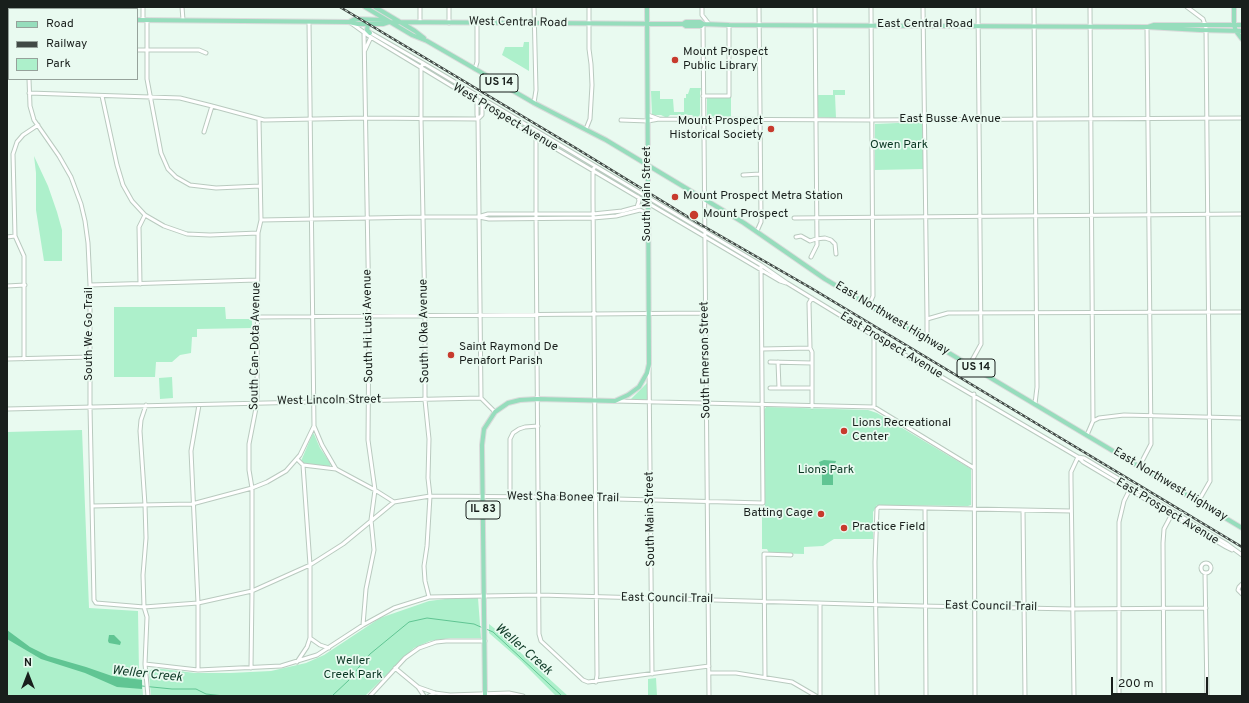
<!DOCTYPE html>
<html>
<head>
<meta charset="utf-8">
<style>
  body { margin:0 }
  #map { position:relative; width:1249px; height:703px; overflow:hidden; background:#e9faf0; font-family:Overpass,sans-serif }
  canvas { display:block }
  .frame { position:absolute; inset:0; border:8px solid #191f1c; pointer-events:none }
  .legend { position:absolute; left:8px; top:8px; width:130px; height:72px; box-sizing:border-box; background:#e9faf0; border:1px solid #96a29b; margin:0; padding:5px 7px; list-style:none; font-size:12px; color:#191f1c }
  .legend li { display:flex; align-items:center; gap:8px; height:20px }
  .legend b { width:20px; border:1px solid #96a29b }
  .north { position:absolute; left:8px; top:655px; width:40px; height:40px; -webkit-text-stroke:3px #e9faf0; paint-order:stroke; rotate:0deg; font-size:11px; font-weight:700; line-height:16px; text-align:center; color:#191f1c }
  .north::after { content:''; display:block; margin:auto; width:14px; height:18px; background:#191f1c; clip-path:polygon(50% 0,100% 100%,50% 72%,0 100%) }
  .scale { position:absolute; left:1111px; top:677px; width:97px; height:18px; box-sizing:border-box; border:2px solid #191f1c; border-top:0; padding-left:5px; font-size:12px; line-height:14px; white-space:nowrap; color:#191f1c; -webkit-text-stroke:3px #e9faf0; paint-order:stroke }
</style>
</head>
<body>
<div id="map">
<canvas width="1249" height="703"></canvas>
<div class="frame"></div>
<ul class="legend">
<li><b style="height:5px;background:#96ddbc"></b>Road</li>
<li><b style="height:5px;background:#414945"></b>Railway</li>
<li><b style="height:11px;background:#adf0cb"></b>Park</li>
</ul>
<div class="north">N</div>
<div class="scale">200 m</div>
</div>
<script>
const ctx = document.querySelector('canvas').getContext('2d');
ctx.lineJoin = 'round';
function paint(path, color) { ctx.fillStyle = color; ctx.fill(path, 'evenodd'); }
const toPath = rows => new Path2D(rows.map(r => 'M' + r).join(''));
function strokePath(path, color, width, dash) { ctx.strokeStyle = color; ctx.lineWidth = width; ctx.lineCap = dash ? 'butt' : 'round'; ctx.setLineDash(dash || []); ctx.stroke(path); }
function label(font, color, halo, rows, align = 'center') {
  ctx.font = font + ' Overpass,sans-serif'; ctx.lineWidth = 3.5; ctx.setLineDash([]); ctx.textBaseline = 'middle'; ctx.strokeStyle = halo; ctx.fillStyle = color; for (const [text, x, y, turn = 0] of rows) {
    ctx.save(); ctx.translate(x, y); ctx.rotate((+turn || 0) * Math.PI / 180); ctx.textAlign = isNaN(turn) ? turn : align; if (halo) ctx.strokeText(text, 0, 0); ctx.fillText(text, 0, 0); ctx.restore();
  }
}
const green = toPath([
  [524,42,529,42,529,71,502,55,505,47,523,47],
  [690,88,701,88,700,92,700,114,699,117,694,117,692,115,670,115,668,117,665,117,661,115,652,115,651,91,660,91,660,99,673,99,674,112,684,112,684,98,686,98,686,94,688,94],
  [833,90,845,90,845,95,835,95,836,118,818,117,818,95,833,95],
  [707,97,731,97,731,117,707,116],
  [921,122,923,124,924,169,875,170,875,124],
  [34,156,48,186,57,212,62,230,62,261,44,261,36,210,36,173],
  [114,307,225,307,226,319,252,319,252,328,197,329,197,337,192,337,191,353,180,355,172,362,156,362,155,377,114,377],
  [172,377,173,398,160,399,159,378],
  [649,381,647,401,629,401],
  [766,407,868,410,877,413,971,469,971,505,968,506,877,505,873,512,873,539,834,539,823,546,804,547,804,554,769,553,767,549,762,549,762,509,765,509,764,410],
  [82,430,89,608,138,611,139,673,142,680,143,696,7,696,7,432],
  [313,433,314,434,320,448,331,464,330,466,306,465,301,461],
  [453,598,478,598,481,638,450,638,430,641,414,648,365,696,151,696,149,675,149,671,152,669,155,668,195,673,230,673,271,671,306,663,324,655,380,618,429,601],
  [489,624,514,644,521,653,568,696,556,696,521,661,489,633],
  [656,678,657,696,648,696,648,679]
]);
const water = toPath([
  [824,460,836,461,833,470,833,485,822,485,822,471,819,462],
  [7,630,30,647,48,656,86,667,112,676,142,680,142,689,117,687,85,673,41,659,7,639],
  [109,635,114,635,121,642,120,645,109,643,108,641]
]);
const stream = toPath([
  [486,629,493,632,562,696],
  [142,686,172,689,196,689,206,694,224,696],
  [332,696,349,680,359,667,370,654,409,622,427,618,474,624,483,628]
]);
const minor = toPath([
  [81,7,81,9],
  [182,7,183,20],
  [449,7,449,23],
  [702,7,702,15,709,24],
  [923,7,927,319,927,333,924,338],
  [1034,7,1037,387,1035,404],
  [1187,7,1203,19,1206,28,1210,481,1198,502],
  [27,9,27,7],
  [31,9,31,7],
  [143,20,143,7],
  [147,20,147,79,161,153,168,169,176,177,190,185,216,188,260,186],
  [309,22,314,426,322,445,336,469],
  [420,22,420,7],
  [351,23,369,36,536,137,780,281,786,283],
  [703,24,709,696],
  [364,32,371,33,423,63,761,265,787,283,928,369,1078,457,1084,458,1227,544,1242,555],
  [7,49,9,50],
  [137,50,199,50,206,53],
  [365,50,371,37],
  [423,63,421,68,421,118,425,316,425,400,429,439,428,478,430,496,427,546,424,566,425,581,429,597],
  [475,69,477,62,477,23],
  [29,79,30,106,34,120,59,156,71,177,81,204,85,221,88,243,90,285,90,407,94,600,96,603,144,607,198,603,252,591,310,565,343,544,394,502,430,496,543,497,763,503,761,265],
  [29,93,180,98,212,106,264,120,366,118,478,119],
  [102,96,117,165,123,185,132,201,145,215,164,226,187,234,210,235,258,233],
  [703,96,729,96,729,25],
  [477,100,477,115,478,119,481,398],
  [534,103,536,90,534,7],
  [648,115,659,119],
  [478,119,482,115,482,104],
  [621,120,648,121,659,119,872,120,1242,118],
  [586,129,590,119,592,85,591,64,589,49,589,7],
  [204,132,212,106],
  [536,132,536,214,539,634,541,641,583,680,588,682,709,666],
  [595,166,593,170,593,199,597,675,596,682],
  [743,175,760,174],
  [637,207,639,201,638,197],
  [481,216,488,214,593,214,622,211,648,204],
  [794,218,1242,214],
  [261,220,423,217,479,217,489,219,593,218,616,216,640,210,644,212,647,219],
  [757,231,761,222,761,218,759,7],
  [7,237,15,236],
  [796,237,801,236,810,241,816,239,825,238,831,240,835,244,836,254],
  [811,257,817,245,815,7],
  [140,284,139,227,145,215],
  [90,285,257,280],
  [7,286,25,285],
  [812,298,809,303,810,348,812,352,812,407],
  [869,305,873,296,871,7],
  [258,317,705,313],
  [927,319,948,313,1242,312],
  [874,336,874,407],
  [762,349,810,348],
  [7,359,90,357],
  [24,359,24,256,15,236,13,154,17,142,23,135,38,125],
  [770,362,812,363],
  [778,362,779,388],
  [970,364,981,344,978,7],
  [649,368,652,674],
  [770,388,812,388],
  [974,394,975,696],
  [615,401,874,407,974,468],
  [146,405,141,420,140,431,145,505,146,538,143,575,144,607,147,617,145,664,148,696],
  [7,409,481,398,495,412],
  [1093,421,1099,418,1124,415,1242,418],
  [1087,435,1093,421,1090,7],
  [1078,457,1083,462,1226,547,1232,550],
  [297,459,303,465,336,469,375,490,394,502],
  [1139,467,1151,444,1147,27],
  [510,496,510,439,513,433,519,429,525,427,538,426],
  [92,506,192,504,252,488,267,482,286,471,300,455,314,426],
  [925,508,926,696],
  [1023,510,1025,696],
  '1201 568a5 5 0 1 1 10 0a5 5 0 1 1-10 0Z',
  [1205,573,1207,696],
  [1242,584,1239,587,1238,590,1242,594],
  [363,625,366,589,374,550,371,520,375,490,368,440,369,316,364,32],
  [310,638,320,645,329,648],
  [297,662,307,647,310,638,310,565,303,465],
  [145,664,198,670,281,666,317,655,363,625,394,608,429,597,540,595,921,606,1073,609,1206,608],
  [251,668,252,591,252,488,249,470,249,444,257,403,257,391,258,233,261,220,259,119],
  [395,668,418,687,435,693,450,695,509,693,523,696],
  [198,670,198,603,191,451,199,405],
  [709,673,736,673,792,682,816,696],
  [765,677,764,554,791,555],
  [418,687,424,696],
  [370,696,405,658,419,648,436,642,446,641,485,641],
  [429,696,435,693],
  [820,696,820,604],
  [877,696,875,562,877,509,879,507,1071,511],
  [1074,696,1071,480,1071,472,1078,457],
  [1119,696,1119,522,1124,501,1131,487],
  [1164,696,1163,543,1164,529,1173,512]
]);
const major = toPath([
  [365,7,412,35,427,41,534,103,606,140,744,223,825,279,1242,528],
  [375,7,415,31,424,38],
  [1234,7,1234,25,1236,31,1242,39],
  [7,19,9,19],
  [137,20,349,22,358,24,383,24,389,22],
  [349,22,355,19,384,20],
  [390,22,683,24,686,26,701,26,703,24],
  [368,24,367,30,370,33],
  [683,24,686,22,700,22,703,24,729,25,1147,27,1200,30,1242,31],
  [1148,27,1154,25,1242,25],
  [485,696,482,445,484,429,495,412,508,403,520,400,537,399,615,401,628,395,639,387,647,373,649,364,647,7]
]);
const rail = toPath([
  [340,7,574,147,698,223,811,288,1242,547]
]);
const markers = [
  [675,60,4,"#c73a2d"],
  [771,129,4,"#c73a2d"],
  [675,197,4,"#c73a2d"],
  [694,215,5,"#c73a2d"],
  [451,355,4,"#c73a2d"],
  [844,431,4,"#c73a2d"],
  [821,514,4,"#c73a2d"],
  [844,528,4,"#c73a2d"]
];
const shields = [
  [499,83,38],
  [976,368,38],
  [483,510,34]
];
const shieldNames = [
  ["US 14",499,83],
  ["US 14",976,368],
  ["IL 83",483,510]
];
const streetNames = [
  ["West Central Road",518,23,1],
  ["East Central Road",925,25],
  ["West Prospect Avenue",505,118,31],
  ["East Busse Avenue",950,120],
  ["South Main Street",648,194,-90],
  ["East Northwest Highway",892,319,31],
  ["South Hi Lusi Avenue",369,326,-91],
  ["South I Oka Avenue",425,331,-91],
  ["South We Go Trail",90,334,-90],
  ["South Can-Dota Avenue",256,346,-89],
  ["East Prospect Avenue",891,346,31],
  ["South Emerson Street",706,360,-91],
  ["West Lincoln Street",329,401,-1],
  ["East Northwest Highway",1170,485,31],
  ["West Sha Bonee Trail",563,498,1],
  ["East Prospect Avenue",1167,512,31],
  ["South Main Street",651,519,-91],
  ["East Council Trail",667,599,1],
  ["East Council Trail",991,607,1]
];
const poiNames = [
  ["Mount Prospect",683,53],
  ["Public Library",683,67],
  ["Mount Prospect",763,122,"right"],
  ["Historical Society",763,136,"right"],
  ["Mount Prospect Metra Station",683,197],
  ["Mount Prospect",703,215],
  ["Saint Raymond De",459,348],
  ["Penafort Parish",459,362],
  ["Lions Recreational",852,424],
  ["Center",852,438],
  ["Batting Cage",813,514,"right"],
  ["Practice Field",852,528]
];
const parkNames = [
  ["Owen Park",899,146],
  ["Lions Park",826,471],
  ["Weller",353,662],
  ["Creek Park",353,676]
];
const waterNames = [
  ["Weller Creek",523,650,41],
  ["Weller Creek",147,675,6]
];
paint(green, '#adf0cb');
paint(water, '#60c593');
strokePath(stream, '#60c593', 1);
strokePath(minor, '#b9cabf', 5);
strokePath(major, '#dadbdb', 6);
strokePath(minor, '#fff', 3);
strokePath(major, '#96ddbc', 4);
strokePath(rail, '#414945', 2.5);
strokePath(rail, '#e9faf0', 1, [3]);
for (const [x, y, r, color] of markers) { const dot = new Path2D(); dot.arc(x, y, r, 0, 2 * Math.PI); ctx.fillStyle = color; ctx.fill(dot); strokePath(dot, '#e9faf0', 1.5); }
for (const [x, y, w] of shields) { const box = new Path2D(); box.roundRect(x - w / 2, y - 9, w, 18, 3); ctx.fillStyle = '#e9faf0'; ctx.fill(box); strokePath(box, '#191f1c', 1); }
label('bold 11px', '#191f1c', null, shieldNames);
label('12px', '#191f1c', '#e9faf0', streetNames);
label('12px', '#191f1c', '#e9faf0', poiNames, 'left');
label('12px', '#093622', '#e9faf0', parkNames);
label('italic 13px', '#0e3a26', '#e9faf0', waterNames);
</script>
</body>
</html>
